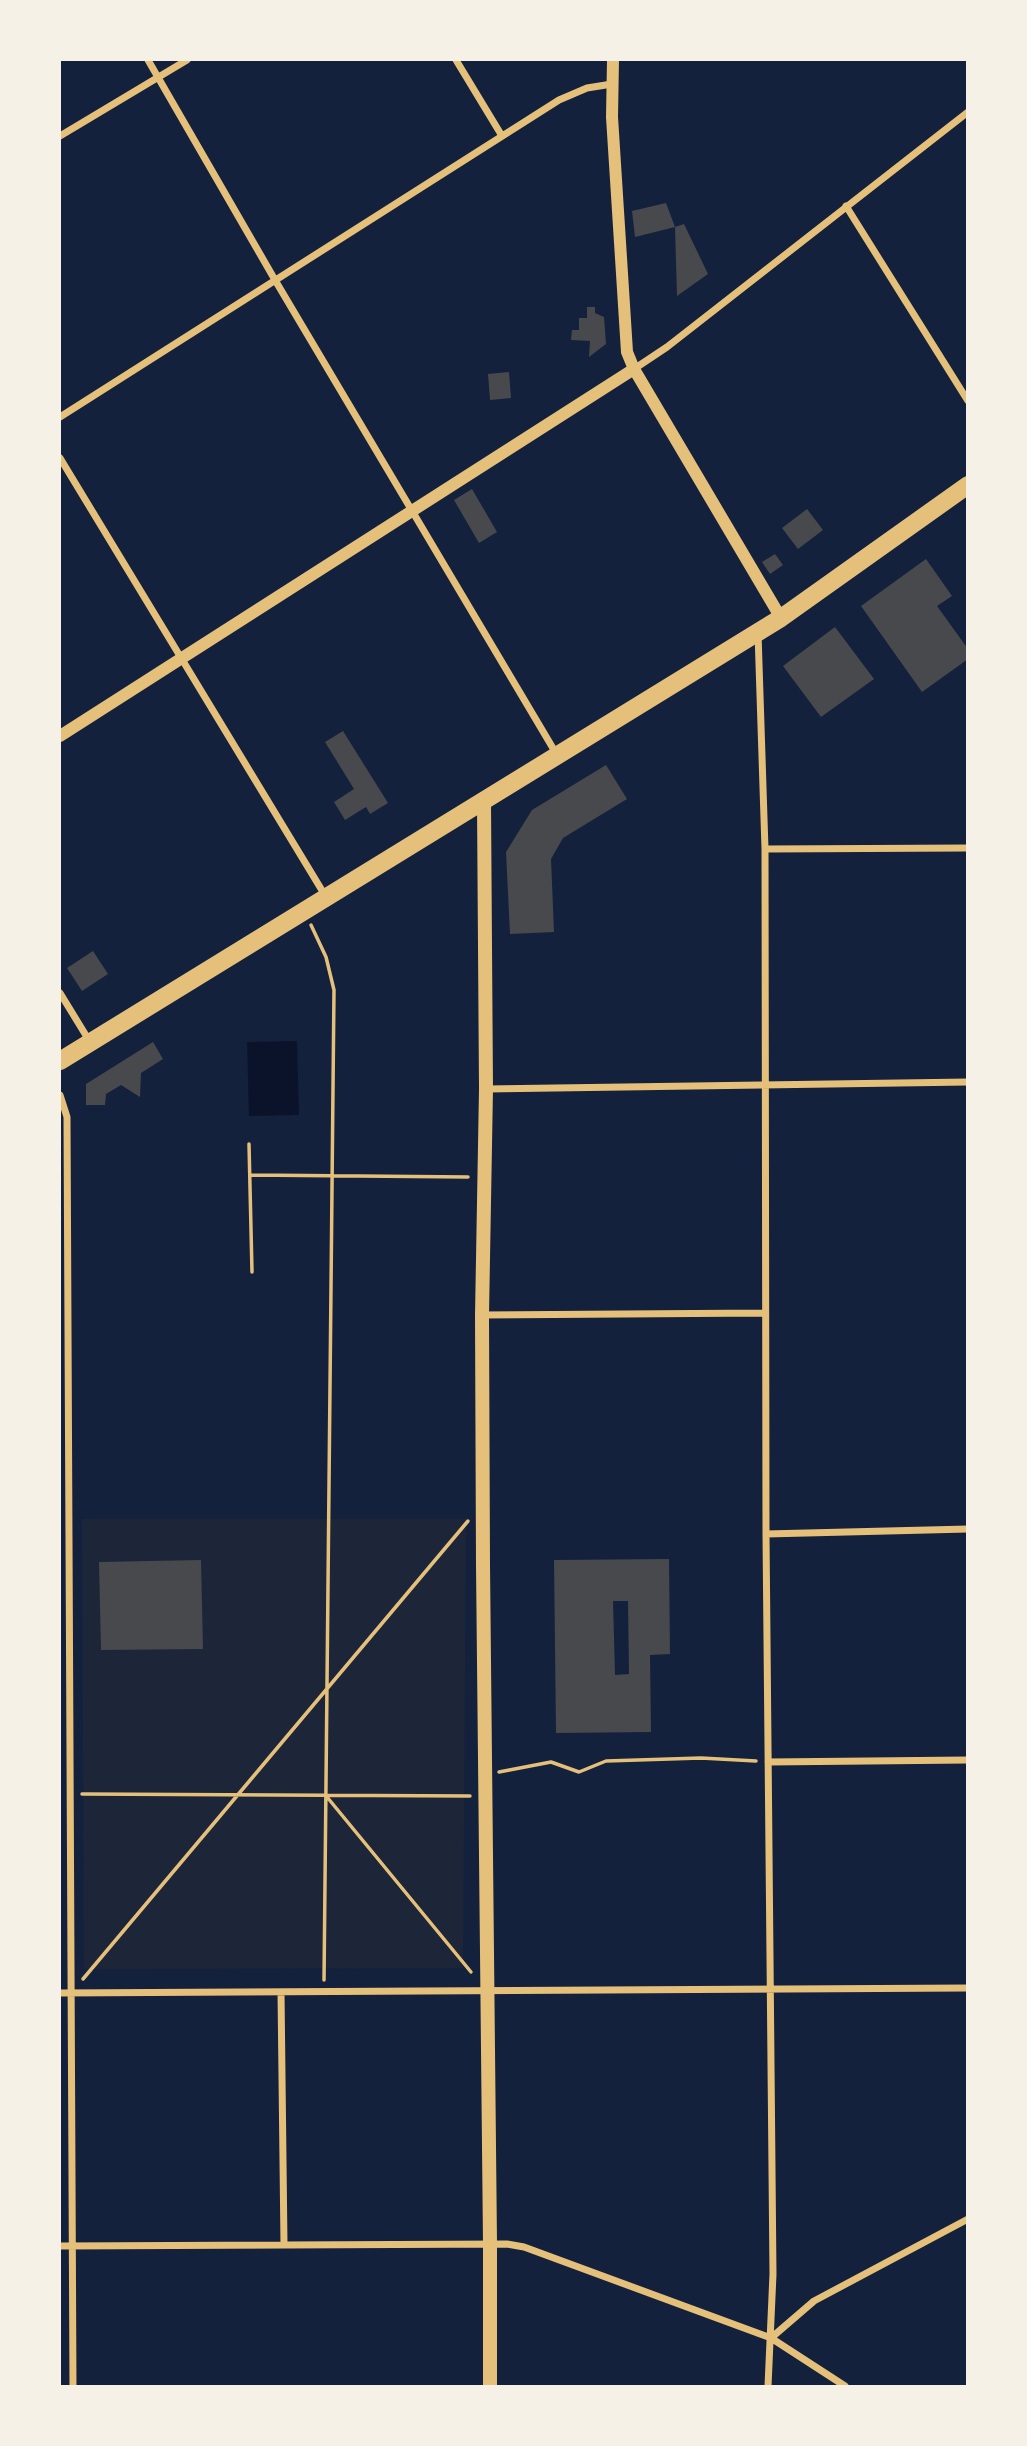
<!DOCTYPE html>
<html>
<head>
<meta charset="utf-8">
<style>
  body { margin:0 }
  #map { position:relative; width:1027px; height:2446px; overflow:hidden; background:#14213d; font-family:"Crimson Pro",serif }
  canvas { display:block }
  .frame { position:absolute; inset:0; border:61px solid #f6f1e7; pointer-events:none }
</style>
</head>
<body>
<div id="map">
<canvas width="1027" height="2446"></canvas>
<div class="frame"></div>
</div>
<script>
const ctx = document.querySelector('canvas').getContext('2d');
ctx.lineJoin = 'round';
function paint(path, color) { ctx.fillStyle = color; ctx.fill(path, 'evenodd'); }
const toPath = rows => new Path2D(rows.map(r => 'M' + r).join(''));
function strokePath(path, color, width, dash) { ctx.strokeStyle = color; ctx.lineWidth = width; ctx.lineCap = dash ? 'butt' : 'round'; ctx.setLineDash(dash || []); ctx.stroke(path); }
const green = toPath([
  [82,1519,466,1519,463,1968,84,1969]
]);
const water = toPath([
  [297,1041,299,1115,249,1116,247,1042]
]);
const building = toPath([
  [666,203,675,227,684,224,708,274,677,296,675,227,635,237,632,211],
  [587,307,595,307,595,313,604,317,606,344,589,357,590,341,571,340,572,330,579,330,579,318,587,318],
  [509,372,511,398,490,400,488,374],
  [472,489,497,532,479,543,454,500],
  [807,509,823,530,798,549,782,528],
  [775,554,783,565,770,574,762,562],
  [926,559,952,596,937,606,968,649,968,659,922,692,861,606],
  [835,627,874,679,821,717,783,666],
  [343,731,388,803,370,814,366,807,345,820,334,802,354,789,325,742],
  [606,765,627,799,563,838,551,859,554,932,510,934,506,852,532,810],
  [93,951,108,974,82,991,67,968],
  [153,1042,163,1059,141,1073,140,1097,121,1085,106,1094,105,1105,86,1105,86,1084],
  [669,1559,670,1654,650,1655,651,1732,556,1733,554,1560],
  [613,1601,628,1601,629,1674,615,1675],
  [201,1560,203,1649,101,1650,99,1562]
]);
const path = toPath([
  [311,925,326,957,334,990,324,1980],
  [249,1144,252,1272],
  [250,1175,468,1177],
  [499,1772,551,1762,579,1772,606,1761,701,1758,756,1761],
  [82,1794,470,1796],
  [327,1797,471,1972],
  [83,1979,468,1521]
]);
const minor = toPath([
  [148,60,275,280,557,755],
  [456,60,502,136],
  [60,136,187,60],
  [846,206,968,401],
  [634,369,667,347,968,112],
  [60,417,559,100,587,88,612,84],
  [60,458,326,897],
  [758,633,765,849,766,1534,773,2274,768,2386],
  [765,849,968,848],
  [60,993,90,1042],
  [486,1089,968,1082],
  [60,1095,67,1117,73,2386],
  [482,1315,765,1313],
  [766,1534,968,1529],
  [768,1762,968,1760],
  [281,1992,284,2245],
  [60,1993,968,1988],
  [60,2246,507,2244,524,2247,771,2338,845,2386],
  [771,2338,814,2301,968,2219]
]);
const tertiary = toPath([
  [613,60,612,117,627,352,634,369,781,618],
  [60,736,634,369]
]);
const secondary = toPath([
  [484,803,486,1089,482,1315,483,1565,490,2243,490,2386]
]);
const primary = toPath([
  [60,1061,781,618,968,485]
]);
paint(green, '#1d2539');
paint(water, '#0b132b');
paint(building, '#48494c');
strokePath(path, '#e5c07b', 3.5);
strokePath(minor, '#e5c07b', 7);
strokePath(tertiary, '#e5c07b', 12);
strokePath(secondary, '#e5c07b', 14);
strokePath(primary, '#e5c07b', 18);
</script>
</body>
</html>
